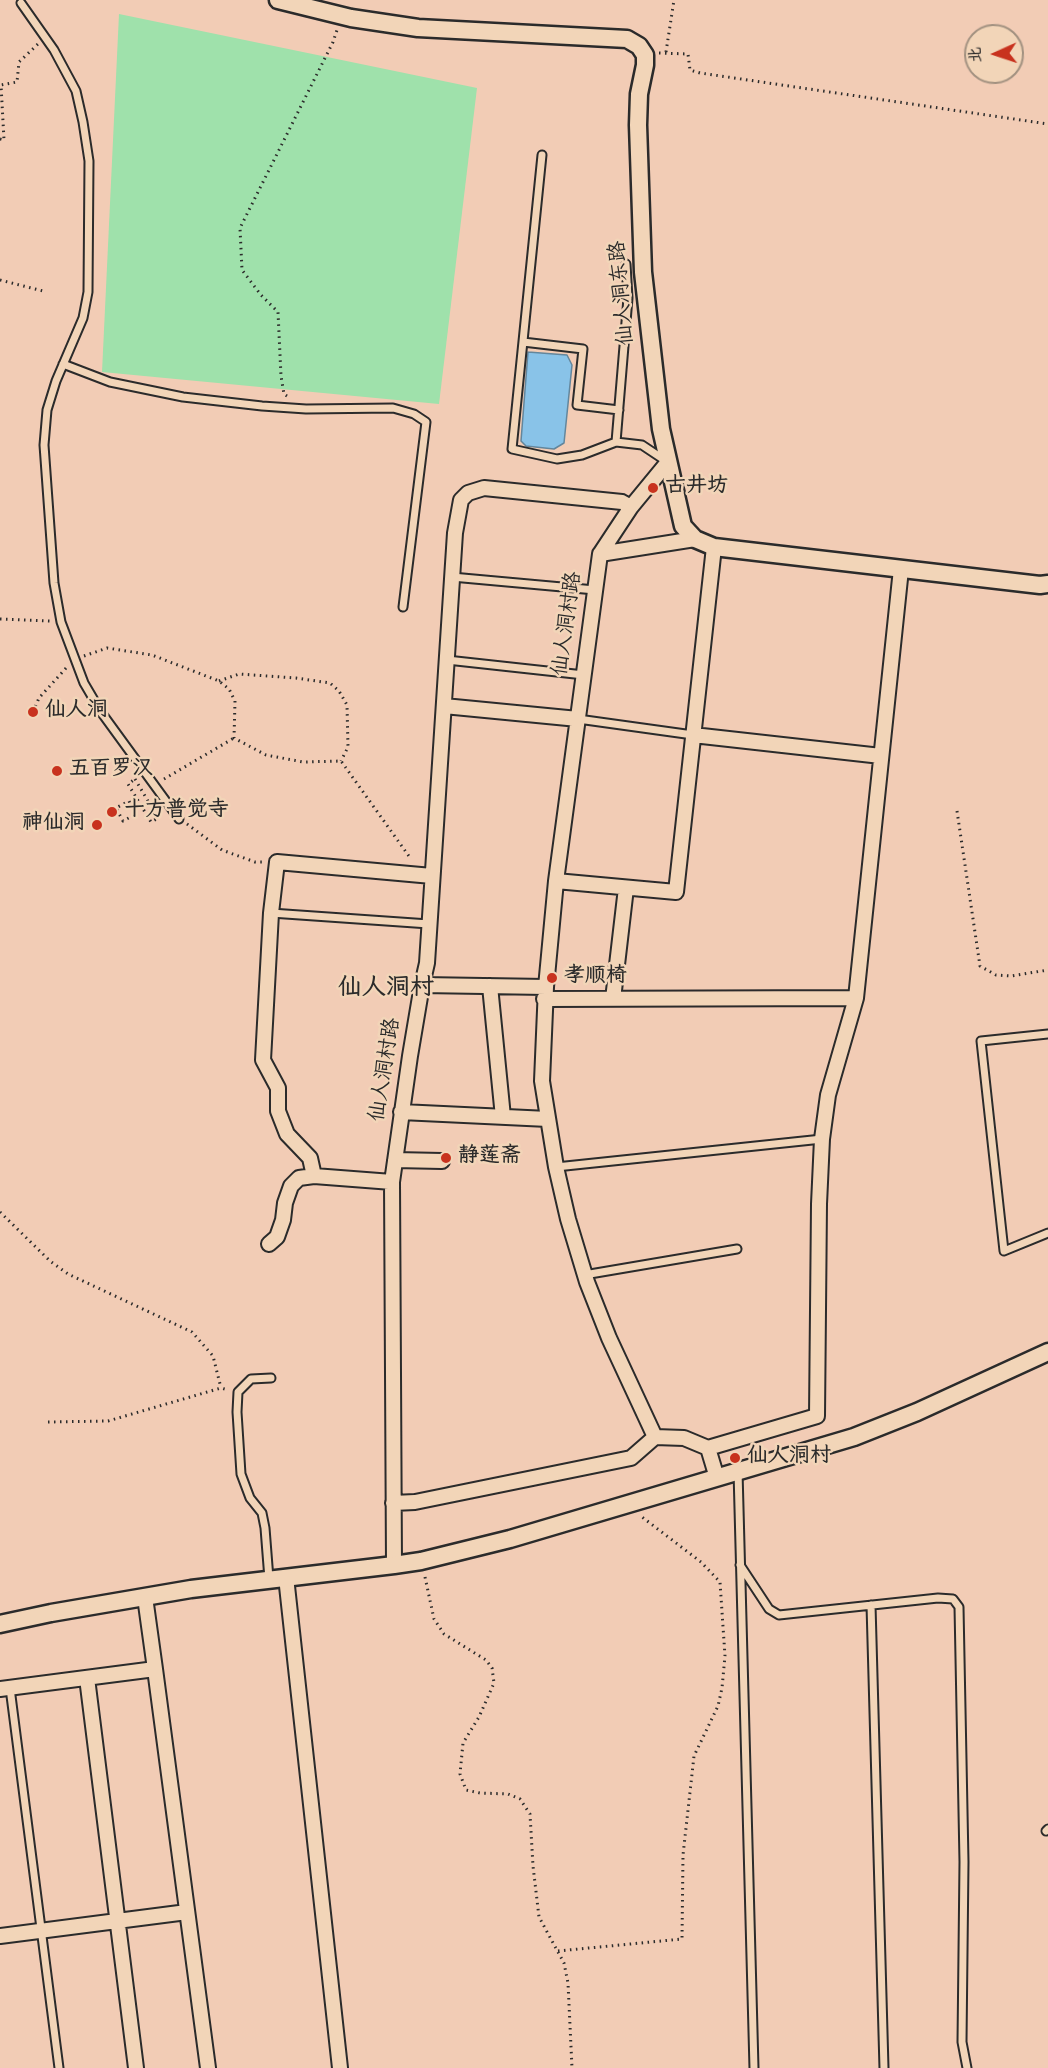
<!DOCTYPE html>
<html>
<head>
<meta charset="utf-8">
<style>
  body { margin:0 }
  #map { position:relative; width:1048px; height:2068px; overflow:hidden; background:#f2ccb5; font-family:"Gochi Hand","LXGW WenKai TC",sans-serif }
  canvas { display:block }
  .north { position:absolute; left:964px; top:24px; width:60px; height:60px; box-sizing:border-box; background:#f2d5b8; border:2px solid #a29180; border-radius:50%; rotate:267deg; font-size:16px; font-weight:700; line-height:24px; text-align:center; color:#2b2b2b }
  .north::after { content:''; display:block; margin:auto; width:21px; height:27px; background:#c8321e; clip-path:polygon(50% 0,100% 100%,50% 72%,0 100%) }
</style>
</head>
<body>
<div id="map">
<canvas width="1048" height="2068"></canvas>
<div class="north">北</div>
</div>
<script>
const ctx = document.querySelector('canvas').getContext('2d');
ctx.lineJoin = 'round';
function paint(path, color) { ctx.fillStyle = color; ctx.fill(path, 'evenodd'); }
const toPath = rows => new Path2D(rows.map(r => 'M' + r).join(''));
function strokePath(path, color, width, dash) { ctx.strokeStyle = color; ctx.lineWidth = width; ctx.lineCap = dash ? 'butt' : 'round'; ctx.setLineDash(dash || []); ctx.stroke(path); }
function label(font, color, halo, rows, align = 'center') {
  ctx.font = font + ' "Gochi Hand","LXGW WenKai TC",sans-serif'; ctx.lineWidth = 5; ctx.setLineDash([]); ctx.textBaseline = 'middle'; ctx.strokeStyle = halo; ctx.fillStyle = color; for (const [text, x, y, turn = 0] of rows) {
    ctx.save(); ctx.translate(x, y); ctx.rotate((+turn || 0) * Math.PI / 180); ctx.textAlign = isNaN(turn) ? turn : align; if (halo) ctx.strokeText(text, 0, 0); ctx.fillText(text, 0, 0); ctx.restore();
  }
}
const green = toPath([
  [119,14,477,88,439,404,102,372]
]);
const water = toPath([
  [528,352,567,355,572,365,564,443,554,449,526,446,521,441,528,352]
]);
const path = toPath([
  [666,52,674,0],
  [659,53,688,54,690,70,700,73,1048,124],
  [0,139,4,140,1,85,17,82,19,62,38,44],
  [0,280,43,291],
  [287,396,284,394,281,376,278,312,261,295,242,270,240,228,333,42,337,30],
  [0,619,50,621],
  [84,656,107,648,152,655,219,681,229,689,235,701,234,738,266,755,303,762,341,761,411,859],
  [219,681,239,674,296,678,330,683,339,691,347,705,348,747,341,761],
  [33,712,39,698,67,667],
  [135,779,158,818,151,822,128,784,135,779],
  [164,779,234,738],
  [132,808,129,801,116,808,123,821,136,814,132,808,140,804],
  [957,811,980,966,996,975,1011,976,1048,970],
  [187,824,222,850,255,862,263,862],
  [0,1212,50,1261,68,1274,192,1332,213,1356,221,1388],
  [48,1422,108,1421,221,1388,228,1390],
  [425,1577,434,1619,444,1634,486,1660,492,1668,494,1683,479,1717,463,1743,460,1774,466,1790,480,1793,508,1794,520,1799,530,1814,533,1866,539,1917,564,1963,568,1983,572,2068],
  [558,1951,682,1939,683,1855,694,1756,718,1706,722,1688,725,1656,720,1582,701,1562,642,1517]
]);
const service = toPath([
  [21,3,54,50,76,91,83,122,89,161,88,292,83,318,56,381,47,410,44,445,54,583,61,622,84,683,101,712,179,819],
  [542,155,512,449,557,459,582,455,616,442,642,445,666,461],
  [523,342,583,349,577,405,619,410],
  [63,364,110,382,183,397,262,406,306,409,393,408,414,414,426,422,403,607],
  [616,442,628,298,626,264],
  [452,577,595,590],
  [447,660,584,675],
  [578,719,693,735],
  [271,913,429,924],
  [1048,1034,981,1041,1004,1251,1048,1233],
  [556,1167,822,1139],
  [584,1275,737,1249],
  [738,1471,754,2068],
  [740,1565,769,1609,779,1615,938,1598,953,1599,959,1607,964,1862,962,2042,967,2068],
  [269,1579,265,1528,262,1513,250,1498,241,1474,237,1412,238,1392,251,1379,271,1378],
  [871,1605,884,2068],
  [10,1688,59,2068],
  [1046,1831,1048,1829]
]);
const minor = toPath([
  [600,554,631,507,668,462],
  [444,706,578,719],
  [693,735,881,756],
  [556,881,676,892,714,547],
  [422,985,427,963,455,533,461,500,468,493,484,488,622,502,631,507],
  [490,986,503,1117],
  [546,987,542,1081,556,1167,568,1219,587,1282,609,1338,655,1437,684,1438,708,1448],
  [544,999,856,998],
  [613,999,626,888],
  [401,1112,548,1119],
  [395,1160,442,1161],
  [314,1176,310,1158,287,1134,278,1111,278,1088,263,1060,271,913,277,862,432,876],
  [269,1244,277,1237,283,1220,285,1203,291,1186,299,1178,314,1176,392,1182],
  [717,1478,708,1448,817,1416,819,1204,822,1139,828,1095,856,998,901,569],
  [393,1503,415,1502,631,1458,655,1437],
  [394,1565,392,1182,410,1056,422,985,546,987,556,881,600,554,695,539],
  [286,1577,340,2068],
  [145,1597,155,1669],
  [87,1678,136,2068],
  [0,1689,155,1669,208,2068],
  [0,1936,187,1912]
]);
const tertiary = toPath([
  [278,0,351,18,418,28,627,39,639,46,645,55,645,65,639,94,638,125,643,272,661,429,683,526,695,539,714,547,1040,585,1048,584],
  [0,1624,51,1613,191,1589,394,1565,421,1561,510,1539,854,1437,917,1412,1048,1352]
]);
const markers = [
  [653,488,6,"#c8321e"],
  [33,712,6,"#c8321e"],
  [57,771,6,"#c8321e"],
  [112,812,6,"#c8321e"],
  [97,825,6,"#c8321e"],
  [552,978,6,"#c8321e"],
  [446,1158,6,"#c8321e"],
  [735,1458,6,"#c8321e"]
];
const streetNames = [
  ["仙人洞东路",624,293,-95],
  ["仙人洞村路",569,624,-82],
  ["仙人洞村路",387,1070,-81]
];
const poiNames = [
  ["古井坊",665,488],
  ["仙人洞",45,712],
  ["五百罗汉",69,771],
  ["十方普觉寺",124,812],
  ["神仙洞",85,825,"right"],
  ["孝顺椅",564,978],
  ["静莲斋",458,1158],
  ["仙人洞村",747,1458]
];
const quarterNames = [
  ["仙人洞村",386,990]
];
paint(green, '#9fe1ab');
paint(water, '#89c3e8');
strokePath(water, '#63869c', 1.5);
strokePath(service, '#2b2b2b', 11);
strokePath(minor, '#2b2b2b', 18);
strokePath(tertiary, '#2b2b2b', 21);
strokePath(path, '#2b2b2b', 3, [1.5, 4.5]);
strokePath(service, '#f2d5b8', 7);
strokePath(minor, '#f2d5b8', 14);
strokePath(tertiary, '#f2d5b8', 16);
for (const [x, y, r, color] of markers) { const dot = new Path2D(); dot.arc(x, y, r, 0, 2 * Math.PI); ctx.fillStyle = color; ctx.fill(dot); strokePath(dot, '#f2d5b8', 2); }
label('21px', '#2b2b2b', '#f2d5b8', streetNames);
label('bold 21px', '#2b2b2b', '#f2d5b8', poiNames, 'left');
label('bold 24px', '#2b2b2b', '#f2d5b8', quarterNames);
</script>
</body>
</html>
